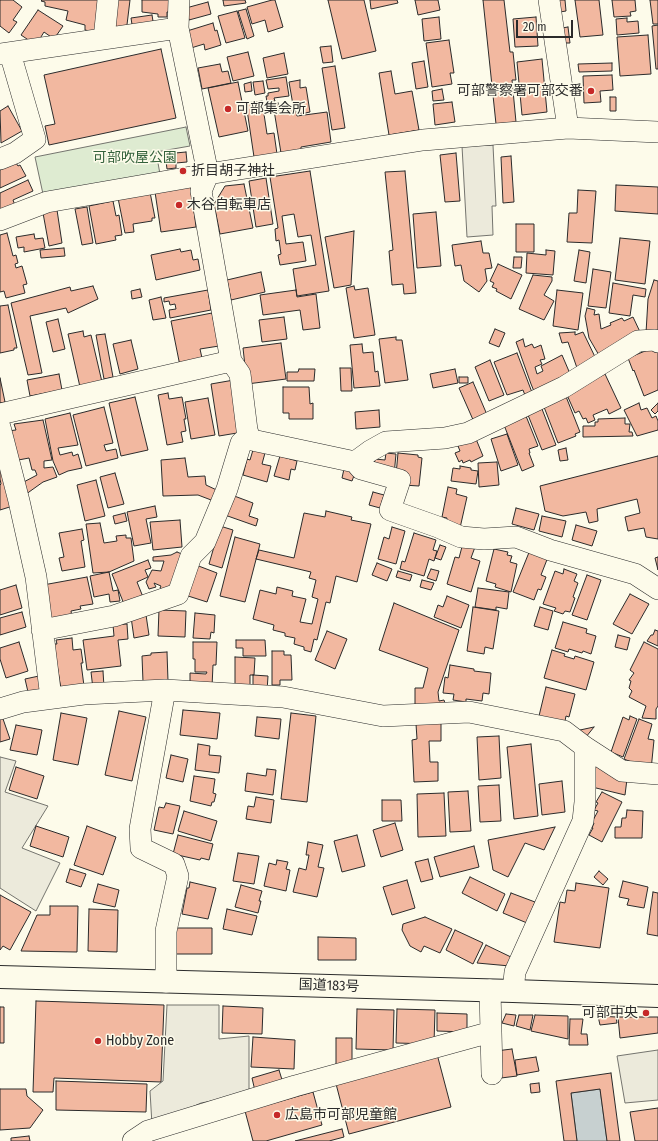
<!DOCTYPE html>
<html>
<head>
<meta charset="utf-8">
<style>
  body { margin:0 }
  #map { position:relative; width:658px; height:1141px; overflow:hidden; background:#fdfbea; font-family:"Fira Sans Condensed",sans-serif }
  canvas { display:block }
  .scale { position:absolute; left:516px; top:20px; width:57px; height:18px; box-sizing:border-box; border:2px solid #2b2b2b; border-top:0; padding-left:5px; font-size:12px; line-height:14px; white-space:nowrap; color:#2b2b2b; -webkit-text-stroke:3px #fdfbea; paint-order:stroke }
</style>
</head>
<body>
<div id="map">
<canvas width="658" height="1141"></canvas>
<div class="scale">20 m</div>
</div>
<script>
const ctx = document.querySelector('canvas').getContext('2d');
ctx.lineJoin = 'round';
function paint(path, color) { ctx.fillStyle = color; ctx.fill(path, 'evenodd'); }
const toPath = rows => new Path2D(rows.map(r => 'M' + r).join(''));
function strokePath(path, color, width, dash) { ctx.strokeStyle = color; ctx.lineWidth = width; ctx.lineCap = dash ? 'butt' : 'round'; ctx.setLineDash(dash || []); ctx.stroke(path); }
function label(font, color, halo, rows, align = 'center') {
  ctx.font = font + ' "Fira Sans Condensed","Noto Sans JP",sans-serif'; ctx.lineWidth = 3; ctx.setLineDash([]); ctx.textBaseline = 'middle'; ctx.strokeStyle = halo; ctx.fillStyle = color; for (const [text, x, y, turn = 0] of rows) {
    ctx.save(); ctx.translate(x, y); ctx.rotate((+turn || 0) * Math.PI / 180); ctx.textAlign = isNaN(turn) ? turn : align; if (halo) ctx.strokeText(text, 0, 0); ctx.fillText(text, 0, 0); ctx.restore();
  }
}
const green = toPath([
  [186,127,190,146,156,152,160,174,43,194,35,157,186,127]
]);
const parking = toPath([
  [493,145,496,206,492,206,493,235,467,237,462,146,493,145],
  [0,757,16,761,5,792,48,806,22,848,60,863,36,911,0,888,0,757],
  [167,1005,219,1005,219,1039,249,1036,249,1094,201,1103,152,1125,150,1091,163,1081,167,1005],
  [658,1050,658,1100,625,1103,617,1056,658,1050]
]);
const water = toPath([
  [600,1089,607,1141,577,1141,571,1093,600,1089]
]);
const building = toPath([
  [0,0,13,0,22,7,13,20,17,22,9,33,0,26,0,0],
  [42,0,102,0,98,33,85,30,85,25,66,20,68,11,45,6,45,2,41,1,42,0],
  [117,0,130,0,126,33,113,33,117,0],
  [142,0,174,0,174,12,167,12,167,17,158,17,158,14,142,12,142,0],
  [223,0,245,0,246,3,224,6,223,0],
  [272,0,275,0,283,27,268,32,265,20,252,24,247,7,272,0],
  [328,0,364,0,376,51,342,59,328,0],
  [370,0,397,0,398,3,371,9,370,0],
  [415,0,438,0,440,10,418,15,415,0],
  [483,0,504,0,510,52,513,52,516,80,512,80,516,122,496,124,483,0],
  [559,0,565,0,566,11,560,12,559,0],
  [575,0,599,0,603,35,580,37,575,0],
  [612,0,635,0,636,11,630,12,631,16,614,17,612,0],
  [650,0,658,0,658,24,653,24,650,0],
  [208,2,211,14,189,20,186,8,208,2],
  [246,9,254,36,247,39,238,11,246,9],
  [38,10,63,26,54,39,44,32,36,45,21,35,38,10],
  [237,11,245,38,226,43,218,16,237,11],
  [152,15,154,27,133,31,131,18,152,15],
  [439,17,441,39,424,41,422,19,439,17],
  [536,17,538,46,515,47,513,19,536,17],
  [627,18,627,22,638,21,639,33,617,35,616,19,627,18],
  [213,23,215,31,217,30,221,45,205,50,204,44,191,48,187,31,213,23],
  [658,25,658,69,656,69,652,26,658,25],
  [568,27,570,43,564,43,562,28,568,27],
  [648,35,651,74,620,76,617,37,648,35],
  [449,40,454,73,450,73,452,84,432,87,426,43,449,40],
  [331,46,333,62,323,63,320,47,331,46],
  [161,49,176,118,49,145,45,126,55,124,44,75,161,49],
  [248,52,254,76,233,81,227,57,248,52],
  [284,53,288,74,267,78,263,58,284,53],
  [542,59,547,112,522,115,517,62,542,59],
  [424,61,428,87,416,89,412,63,424,61],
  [612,63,612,71,579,72,578,64,612,63],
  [220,64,222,72,228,71,231,83,202,89,198,68,220,64],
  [335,66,345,128,332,130,322,68,335,66],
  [391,71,395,94,412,91,419,130,389,135,379,73,391,71],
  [612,75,613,90,600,91,601,102,584,103,583,76,612,75],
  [286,77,289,96,274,98,275,101,267,102,266,96,268,96,268,93,279,91,279,88,268,89,266,80,286,77],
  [300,80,300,88,306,87,310,112,301,114,300,104,293,105,289,82,300,80],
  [263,81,265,93,255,95,253,82,263,81],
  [238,82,248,131,219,137,208,88,238,82],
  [251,82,252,91,245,92,244,84,251,82],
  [442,89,444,100,433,101,432,91,442,89],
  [610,97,616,97,616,111,610,111,610,97],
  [262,101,267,134,274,133,277,154,254,157,246,103,262,101],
  [452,102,455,122,435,125,433,104,452,102],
  [278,103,279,112,295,109,297,116,327,112,331,142,301,147,301,150,281,153,273,104,278,103],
  [8,106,22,131,1,143,0,111,8,106],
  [186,152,187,162,176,163,176,168,167,169,165,154,186,152],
  [456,153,460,201,445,202,440,155,456,153],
  [511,156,514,202,503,203,501,157,511,156],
  [16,163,18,166,20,165,26,176,0,188,0,170,16,163],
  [310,171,329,291,297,296,293,269,316,265,311,235,298,237,294,214,282,216,286,244,303,242,306,261,280,265,278,255,281,254,279,240,276,241,275,229,278,228,270,177,310,171],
  [405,171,416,293,404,294,403,284,392,285,389,251,393,250,385,172,405,171],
  [266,178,273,224,256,227,249,181,266,178],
  [28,180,33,191,13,200,16,208,0,215,0,193,28,180],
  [244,184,253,228,220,234,214,204,225,186,244,184],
  [616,185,658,187,658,214,615,211,616,185],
  [191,187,196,227,161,232,155,192,191,187],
  [578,190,596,191,592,243,567,242,569,213,577,213,578,190],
  [150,192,155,218,152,218,152,221,133,224,134,232,125,233,118,198,150,192],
  [113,201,116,216,119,215,122,235,115,236,116,240,96,244,89,206,113,201],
  [87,207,93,243,82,245,75,209,87,207],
  [57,210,62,243,49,246,43,213,57,210],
  [436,212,441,266,417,268,413,214,436,212],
  [516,224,534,224,534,252,516,252,516,224],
  [354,231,351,285,334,288,325,237,354,231],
  [7,233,13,256,16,255,18,263,15,264,16,268,22,266,27,284,23,285,25,293,6,298,4,291,0,292,0,235,7,233],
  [34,234,35,239,43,238,45,248,24,252,24,247,18,248,16,237,34,234],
  [620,238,650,241,645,284,615,280,620,238],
  [481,241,483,253,489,253,492,268,485,269,487,281,479,292,464,281,461,265,455,266,452,245,481,241],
  [64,248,65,256,41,258,40,250,64,248],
  [180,249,181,252,191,250,193,260,198,259,200,270,156,280,151,255,180,249],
  [546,250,555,251,553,275,526,273,527,253,546,255,546,250],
  [579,250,590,252,586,283,574,281,579,250],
  [514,257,522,257,521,268,513,268,514,257],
  [498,264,522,275,511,299,496,291,497,289,492,287,494,283,490,281,498,264],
  [593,269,611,272,606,308,588,306,593,269],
  [261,272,265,292,231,300,227,280,261,272],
  [533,275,552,277,552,281,544,295,554,301,544,320,519,309,533,275],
  [654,280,658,281,658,333,646,333,648,299,654,280],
  [613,283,646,289,645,297,633,295,630,316,609,313,613,283],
  [93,286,98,299,68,313,66,308,30,316,42,373,28,375,11,303,70,287,71,291,93,286],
  [354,286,355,290,368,288,375,335,354,338,346,288,354,286],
  [140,289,142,297,132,299,131,291,140,289],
  [208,290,211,310,170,318,169,310,176,309,175,304,170,305,169,301,164,302,164,298,208,290],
  [296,290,297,297,316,294,320,328,303,330,300,310,263,315,260,295,296,290],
  [557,290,583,293,578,330,553,326,557,290],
  [161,297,166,318,153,320,149,300,161,297],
  [8,305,17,348,14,348,14,350,0,353,0,306,8,305],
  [587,308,595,310,594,315,599,314,601,329,611,325,610,323,622,318,624,321,633,317,641,334,600,357,589,338,585,316,587,308],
  [212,313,219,346,200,349,202,358,180,366,171,321,212,313],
  [284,317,287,339,262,342,259,320,284,317],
  [58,319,65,349,53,352,46,322,58,319],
  [495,329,505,333,499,347,489,343,495,329],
  [83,331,84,337,91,335,102,382,80,387,68,334,83,331],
  [575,332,575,335,583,332,597,361,577,368,568,342,562,343,559,333,575,332],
  [105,334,113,377,104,379,96,335,105,334],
  [396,337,396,340,402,340,408,380,385,383,379,339,396,337],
  [523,339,525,347,532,344,534,348,541,345,545,359,540,360,542,364,535,367,537,374,543,371,541,366,562,355,571,376,536,396,531,384,516,342,523,339],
  [131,340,138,369,120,374,113,344,131,340],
  [281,343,286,379,247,384,243,348,281,343],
  [362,344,363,353,373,352,375,372,378,371,380,386,354,388,350,345,362,344],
  [655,347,658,347,658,390,644,396,634,370,633,371,628,358,655,347],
  [517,353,533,395,526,398,523,390,507,395,494,362,517,353],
  [490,360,504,395,489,401,475,367,490,360],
  [340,368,351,368,352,391,341,391,340,368],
  [299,369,315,369,314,381,287,381,287,372,298,372,299,369],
  [455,369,458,383,433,388,430,374,455,369],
  [59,374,62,390,30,396,27,380,59,374],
  [605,374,621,408,609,414,607,409,593,415,595,420,588,423,586,418,583,419,579,411,575,413,567,395,572,390,605,374],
  [459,377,468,377,468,383,459,383,459,377],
  [0,378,5,402,0,403,0,378],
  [234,380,243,432,219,436,211,384,234,380],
  [473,382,488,417,474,422,459,388,473,382],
  [283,387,309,387,310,404,313,403,313,419,289,419,289,413,283,413,283,387],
  [168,393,169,399,182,397,186,419,184,419,186,431,181,432,183,442,167,445,158,395,168,393],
  [565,394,580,432,575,434,576,436,558,443,544,407,565,394],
  [135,397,148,450,121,456,109,403,135,397],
  [208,398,215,435,191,439,185,402,208,398],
  [639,403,641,410,647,408,652,418,656,416,658,421,658,430,637,436,624,410,639,403],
  [658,403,658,411,655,414,651,410,658,403],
  [104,407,113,443,104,445,106,451,116,449,118,458,86,466,73,415,104,407],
  [542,409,556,445,542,450,528,415,542,409],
  [379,410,380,427,356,429,355,412,379,410],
  [70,413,78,445,58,448,60,455,72,452,73,456,78,454,82,468,68,471,59,475,53,461,45,419,70,413],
  [526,416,538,446,529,449,530,453,529,453,534,466,522,471,504,425,526,416],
  [625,418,625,424,630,424,629,432,632,432,633,436,583,437,583,426,595,426,595,422,598,422,598,419,625,418],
  [43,420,52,460,44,461,44,468,53,467,57,477,43,482,22,497,18,485,37,475,35,470,32,470,29,458,13,461,7,431,16,430,14,424,43,420],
  [507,434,518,465,501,471,491,439,507,434],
  [476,439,483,456,471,462,470,460,463,463,462,460,459,462,455,453,460,451,458,446,476,439],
  [0,446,16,505,0,510,0,485,1,484,0,479,0,446],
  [566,448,568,460,560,461,558,450,566,448],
  [253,450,265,453,262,464,271,466,267,482,243,475,247,459,250,460,253,450],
  [386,453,396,454,394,475,373,470,375,459,385,460,386,453],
  [398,453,418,455,418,457,422,458,419,486,403,485,396,475,398,453],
  [280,456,297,461,295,470,291,469,289,480,274,476,280,456],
  [658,456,658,539,646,537,644,528,628,531,625,517,640,513,637,499,597,509,598,521,589,523,586,512,563,516,545,511,540,486,658,456],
  [185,458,188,477,205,476,206,485,223,493,219,503,198,495,163,496,161,460,185,458],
  [497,462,499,485,479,487,478,463,497,462],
  [460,466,471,468,471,470,478,471,476,484,451,481,453,468,460,469,460,466],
  [344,469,355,473,352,481,342,478,344,469],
  [115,473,124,504,108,508,100,477,115,473],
  [96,480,105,516,85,521,77,485,96,480],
  [448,487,457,489,456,494,467,497,460,528,446,525,447,518,442,517,448,487],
  [373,492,384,495,380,508,369,505,373,492],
  [229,494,253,503,249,516,258,519,256,526,222,514,229,494],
  [155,506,157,517,146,519,151,543,134,546,127,512,155,506],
  [516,508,539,514,534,530,512,524,516,508],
  [326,511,352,517,351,520,371,524,357,582,336,576,330,603,326,602,317,640,314,639,311,652,304,650,304,647,294,644,295,638,285,636,285,633,273,630,274,625,253,619,260,590,276,594,277,587,293,591,292,596,306,599,300,622,312,624,318,599,312,597,316,580,309,578,311,572,256,559,259,550,294,558,304,513,325,517,326,511],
  [125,513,127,521,115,524,113,516,125,513],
  [542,516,566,521,562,537,539,531,542,516],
  [180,520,182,547,153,550,150,522,180,520],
  [100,523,104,543,117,541,116,536,126,535,126,538,131,538,134,561,109,572,93,573,86,524,100,523],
  [576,525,597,531,592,546,572,540,576,525],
  [220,526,233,530,222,568,209,564,220,526],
  [392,527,405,531,396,564,378,559,384,537,389,539,392,527],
  [82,529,84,540,81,541,85,567,62,571,59,558,64,557,59,533,82,529],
  [414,533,436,540,433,550,437,551,434,561,429,559,424,576,400,569,402,561,405,562,414,533],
  [235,537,260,544,245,602,220,596,235,537],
  [463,543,475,547,471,558,480,561,471,592,447,584,455,557,459,558,463,543],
  [440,545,446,547,441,560,435,558,440,545],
  [494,549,508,552,507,555,512,556,510,562,517,564,511,592,495,587,496,584,486,581,494,549],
  [530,550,548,557,541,575,546,577,541,590,538,589,534,600,513,592,530,550],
  [177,552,189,557,174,593,160,588,161,586,154,583,156,587,149,589,146,582,152,570,161,571,164,561,153,561,153,557,171,555,177,552],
  [658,557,658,570,655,558,658,557],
  [148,560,151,568,145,570,148,577,137,582,145,602,126,609,112,574,148,560],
  [377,563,392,569,387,581,372,575,377,563],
  [196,565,217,573,207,602,185,595,196,565],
  [431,569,439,571,436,581,427,578,431,569],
  [564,569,577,574,574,581,578,583,573,597,575,598,570,612,565,611,563,614,554,611,556,608,543,604,555,571,563,574,564,569],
  [398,571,412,575,410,581,396,577,398,571],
  [109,572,113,591,118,590,120,601,110,602,109,594,94,597,90,576,109,572],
  [587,575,601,580,587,620,572,615,587,575],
  [87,577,93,604,80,606,81,609,71,611,72,617,50,621,43,585,87,577],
  [422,580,434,583,431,590,420,587,422,580],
  [16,585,22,608,0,615,0,590,16,585],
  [478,588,509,592,507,609,496,607,496,610,475,607,478,588],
  [630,594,649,604,632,634,613,624,630,594],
  [447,596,469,605,461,628,434,617,438,605,443,607,447,596],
  [394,603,459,630,438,692,439,701,444,700,447,710,415,712,415,688,423,688,428,668,379,650,394,603],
  [473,607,499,611,493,649,485,647,484,654,467,651,473,607],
  [540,607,553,611,548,630,534,626,540,607],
  [159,610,186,611,185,637,158,636,159,610],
  [22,612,26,627,0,635,0,618,22,612],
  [195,613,215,615,214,633,211,632,210,639,193,638,195,613],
  [146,615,149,635,134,638,131,617,146,615],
  [563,622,587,629,586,633,596,636,591,654,583,651,582,653,569,649,568,652,555,648,563,622],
  [127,624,128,639,118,640,121,666,87,670,83,640,114,636,113,625,127,624],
  [655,630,658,631,658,646,647,641,651,635,653,635,655,630],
  [327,631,347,639,335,669,315,660,327,631],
  [618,635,630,638,627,650,615,647,618,635],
  [72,638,73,650,81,649,83,663,81,663,84,686,61,689,57,665,52,644,57,644,56,640,72,638],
  [236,640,265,640,266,656,243,656,243,648,236,648,236,640],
  [19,642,28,671,6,678,0,659,0,648,19,642],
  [193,642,217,642,216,665,213,665,212,687,190,687,190,673,206,674,207,672,195,672,195,659,193,659,193,642],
  [644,642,658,649,658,706,656,709,656,719,642,718,646,706,629,697,632,691,629,688,631,681,629,680,634,673,630,670,644,642],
  [552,650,565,654,564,656,574,659,575,656,594,662,586,690,544,678,552,650],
  [272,651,284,651,284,655,291,655,292,680,280,680,280,685,272,685,272,651],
  [167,652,168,681,143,682,142,656,151,655,151,653,167,652],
  [235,657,255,658,254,675,250,675,250,689,235,688,235,657],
  [450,665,474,669,474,671,491,673,489,694,483,693,482,701,466,699,466,702,453,700,454,694,443,693,445,677,448,678,450,665],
  [103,671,104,687,93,689,91,672,103,671],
  [253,675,268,676,267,691,253,690,253,675],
  [39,676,42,689,28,692,25,679,39,676],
  [546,687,575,694,569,717,566,716,564,726,539,716,546,687],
  [183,710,220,713,217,739,180,735,183,710],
  [119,711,146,717,132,781,105,775,119,711],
  [61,713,87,718,78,765,53,760,61,713],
  [291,713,316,716,307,802,281,799,291,713],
  [2,716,10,739,0,742,0,717,2,716],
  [630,716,637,719,623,757,611,752,623,717,629,720,630,716],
  [257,717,281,719,279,739,255,736,257,717],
  [639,719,652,724,648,739,654,740,651,770,624,759,639,719],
  [441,723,441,741,429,741,430,762,438,762,438,781,414,782,412,740,417,739,416,724,441,723],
  [16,725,42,730,37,755,10,750,16,725],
  [594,727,586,737,577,733,580,730,594,727],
  [499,736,501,778,479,780,477,737,499,736],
  [198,744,210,746,209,755,221,756,219,773,195,770,198,744],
  [531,744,538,816,514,819,507,747,531,744],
  [171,755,188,759,183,782,166,778,171,755],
  [595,763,627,779,625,795,592,787,595,763],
  [16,767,44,776,37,799,9,790,16,767],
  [267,769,276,770,273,795,245,791,247,773,266,776,267,769],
  [194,776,215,779,213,793,216,794,214,802,212,802,211,806,190,801,194,776],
  [562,781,565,812,542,815,539,784,562,781],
  [499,785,501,821,480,822,478,786,499,785],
  [468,791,471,831,450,832,448,792,468,791],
  [602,792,622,802,602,842,589,835,593,828,592,828,594,823,592,822,598,811,594,810,598,803,596,802,602,792],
  [444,793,446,836,418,837,417,794,444,793],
  [256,797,274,800,271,823,246,819,248,806,254,807,256,797],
  [382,800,401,800,402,821,382,821,382,800],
  [166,803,180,806,173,834,154,830,159,807,164,808,166,803],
  [627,810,643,811,642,838,615,838,615,827,621,827,622,818,626,818,627,810],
  [184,811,217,821,211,841,178,831,184,811],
  [395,823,403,850,381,857,373,830,395,823],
  [36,826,69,837,63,857,30,846,36,826],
  [87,826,116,837,103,875,74,865,87,826],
  [555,827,544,850,525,843,508,877,493,870,488,840,555,827],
  [178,835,213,844,209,860,201,858,200,860,173,854,178,835],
  [357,835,365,866,342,872,334,841,357,835],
  [308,842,323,845,318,867,324,868,317,897,293,892,299,868,306,870,309,855,306,855,308,842],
  [474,846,479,867,440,877,434,857,474,846],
  [238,853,259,856,254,884,233,881,238,853],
  [428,859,433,879,421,882,415,862,428,859],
  [277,860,288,862,286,869,290,870,286,891,264,886,269,863,276,865,277,860],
  [70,869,86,874,81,887,66,882,70,869],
  [599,871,608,879,603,885,594,877,599,871],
  [470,877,505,894,497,911,462,893,470,877],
  [407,880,415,908,392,915,383,887,407,880],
  [623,881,648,887,644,908,627,905,629,899,619,897,623,881],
  [190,882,216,888,208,919,182,914,187,888,189,888,190,882],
  [576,883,609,888,600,948,554,942,560,902,565,903,567,890,575,891,576,883],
  [98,884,119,890,115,907,93,902,98,884],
  [241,885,262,891,259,901,261,901,258,913,235,907,241,885],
  [653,892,658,893,658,936,647,934,653,892],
  [511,893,535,902,527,923,503,913,511,893],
  [0,895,31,912,10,950,3,946,0,950,0,895],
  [50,906,78,906,77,952,21,951,37,915,50,915,50,906],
  [89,909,118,910,117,952,88,951,89,909],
  [227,909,257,916,252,935,223,929,227,909],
  [425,917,452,929,440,953,424,946,421,952,410,946,402,930,403,924,425,917],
  [173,928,212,928,212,954,173,954,173,928],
  [455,930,483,943,473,964,446,950,455,930],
  [318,937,356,938,356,960,318,960,318,937],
  [486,945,513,958,510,966,477,963,486,945],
  [36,1001,164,1005,161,1082,54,1078,53,1092,33,1092,36,1001],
  [223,1006,263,1008,262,1034,222,1033,223,1006],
  [0,1007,4,1007,4,1043,0,1043,0,1007],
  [357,1009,394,1010,393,1050,356,1049,357,1009],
  [397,1009,435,1010,434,1044,396,1043,397,1009],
  [437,1013,467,1014,467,1032,437,1031,437,1013],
  [506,1014,516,1015,514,1026,502,1023,506,1014],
  [519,1015,533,1015,530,1030,516,1026,519,1015],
  [535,1015,568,1016,568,1039,531,1031,535,1015],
  [598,1016,616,1017,617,1023,600,1025,598,1016],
  [618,1017,658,1017,658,1033,620,1038,618,1017],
  [570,1019,583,1019,581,1034,587,1034,588,1045,569,1045,570,1019],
  [253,1037,295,1040,294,1069,251,1067,253,1037],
  [336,1038,352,1038,352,1065,336,1065,336,1038],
  [512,1049,517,1076,501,1078,496,1051,512,1049],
  [437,1054,451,1107,349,1134,335,1080,437,1054],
  [536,1057,539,1071,517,1075,515,1060,536,1057],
  [279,1070,283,1083,255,1091,252,1078,279,1070],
  [611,1073,620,1141,607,1141,600,1089,571,1093,577,1141,564,1141,556,1081,611,1073],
  [56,1081,147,1084,146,1112,56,1110,56,1081],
  [539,1083,540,1092,531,1093,530,1084,539,1083],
  [0,1089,26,1089,27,1096,43,1110,30,1128,0,1130,0,1089],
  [313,1092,322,1125,266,1141,253,1141,245,1111,313,1092],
  [658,1108,658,1141,635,1141,630,1112,658,1108],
  [342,1129,344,1137,329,1141,295,1141,342,1129],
  [29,1136,30,1141,11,1141,11,1138,29,1136]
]);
const minor = toPath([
  [549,0,568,128],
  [104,39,108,0],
  [0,54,178,28],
  [0,159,15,153,35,139,10,53],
  [0,220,47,202,208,174,178,28,179,0],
  [231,361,240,374,247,430,249,436,252,440,355,462,370,451,386,442,445,438,468,433,564,387,638,341,655,340,658,342],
  [0,414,231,361,201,191,208,174,423,140,568,128,658,132],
  [0,427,19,501,36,577,51,698],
  [355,462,361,469,400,480,390,510,438,527,461,537,484,539,516,537,550,550,635,574,658,589],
  [42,630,114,616,178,594,191,556,205,542,227,489,241,443,249,436],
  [165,690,140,829,141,848,174,864,178,876,166,931,166,982],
  [0,709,23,702,84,694,165,690,283,697,383,716,469,712,564,731,585,747,622,771,658,774],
  [490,990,492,1074],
  [513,991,515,972,583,821,585,802,585,747],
  [133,1141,148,1131,295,1086,491,1032]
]);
const highway = toPath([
  [0,977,513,991,658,996]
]);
const markers = [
  [591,91,4,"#c62828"],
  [228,109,4,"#c62828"],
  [183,171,4,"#c62828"],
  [179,205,4,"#c62828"],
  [646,1013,4,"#c62828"],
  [98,1041,4,"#c62828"],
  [277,1115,4,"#c62828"]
];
const poiNames = [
  ["可部警察署可部交番",583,91,"right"],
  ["可部集会所",236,109],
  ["折目胡子神社",191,171],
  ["木谷自転車店",187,205],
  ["可部中央",638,1013,"right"],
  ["Hobby Zone",106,1041],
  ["広島市可部児童館",285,1115]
];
const parkNames = [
  ["可部吹屋公園",135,158]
];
const streetNames = [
  ["国道183号",329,986,2]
];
paint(green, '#deebd1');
strokePath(green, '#74746e', 1);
paint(parking, '#eceadb');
strokePath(parking, '#74746e', 1);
paint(water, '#c7d0d0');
strokePath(water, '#74746e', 1);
paint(building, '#f2b8a0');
strokePath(building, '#2b2b2b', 1);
strokePath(minor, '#2b2b2b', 22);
strokePath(highway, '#2b2b2b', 24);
strokePath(minor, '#fdfbea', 21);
strokePath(highway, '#fdfbea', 22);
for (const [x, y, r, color] of markers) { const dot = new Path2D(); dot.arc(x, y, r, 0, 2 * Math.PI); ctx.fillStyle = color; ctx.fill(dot); strokePath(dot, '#fdfbea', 1.5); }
label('14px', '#2b2b2b', '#fdfbea', poiNames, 'left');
label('14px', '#34623c', '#fdfbea', parkNames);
label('14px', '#2b2b2b', '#fdfbea', streetNames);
</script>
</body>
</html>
